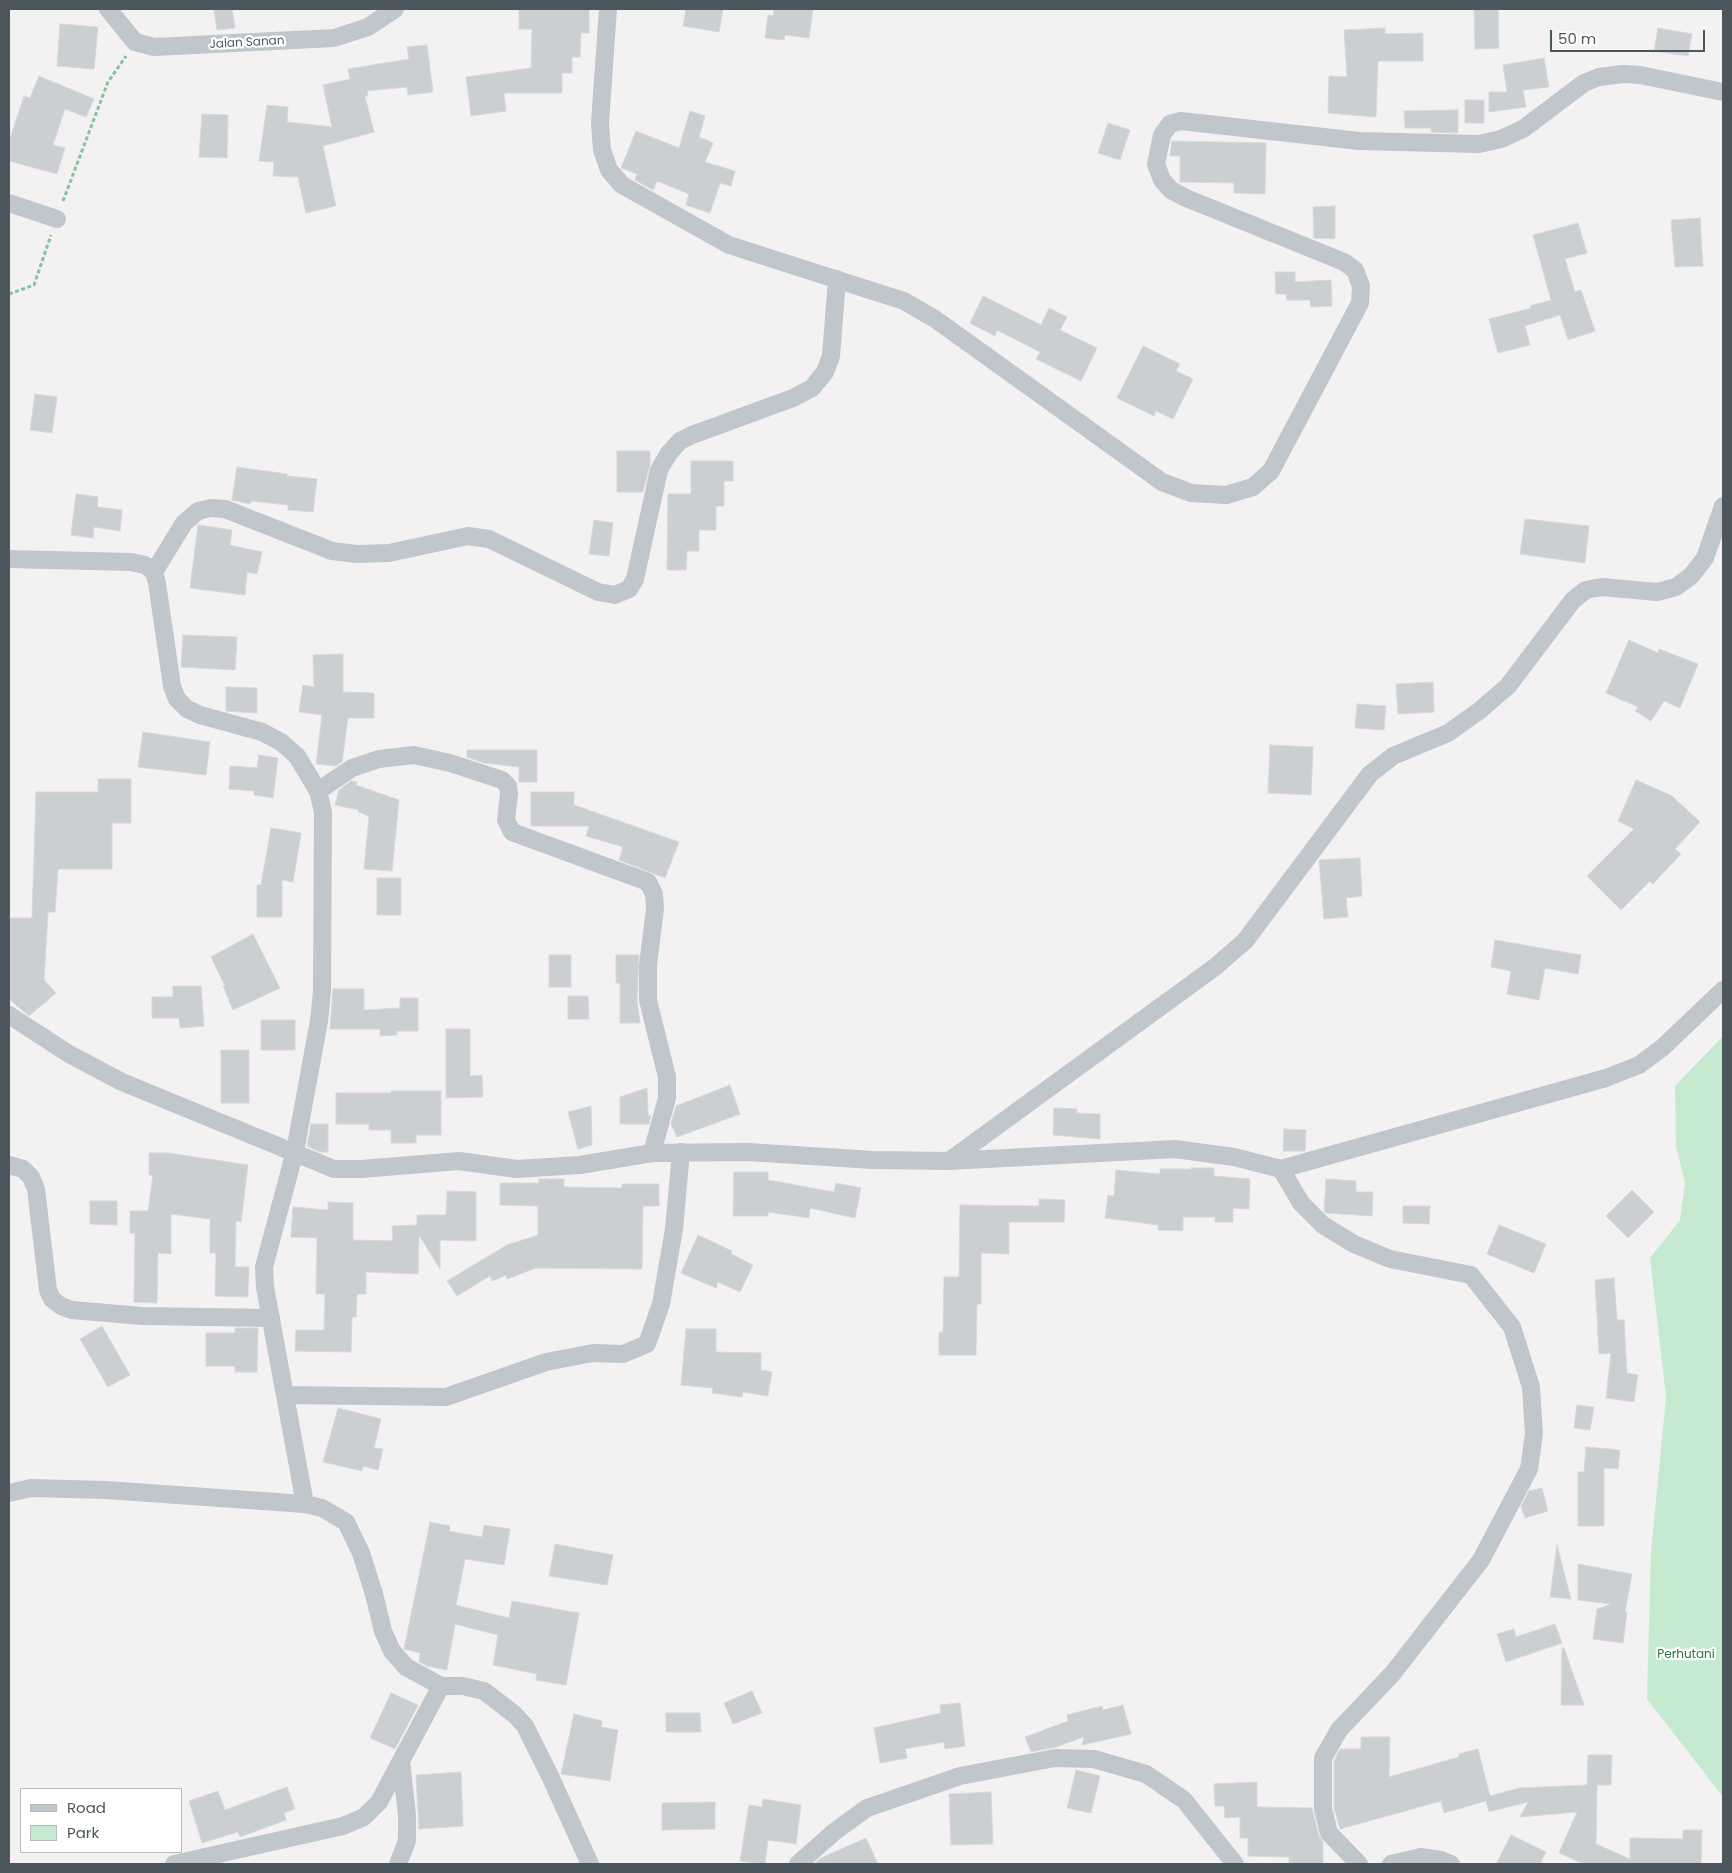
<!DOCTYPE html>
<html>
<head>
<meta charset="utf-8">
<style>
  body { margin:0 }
  #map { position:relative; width:1732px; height:1873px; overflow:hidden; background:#f3f1f2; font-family:Poppins,sans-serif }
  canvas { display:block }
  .frame { position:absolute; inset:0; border:10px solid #4b575c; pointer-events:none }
  .legend { position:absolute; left:20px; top:1788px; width:162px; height:65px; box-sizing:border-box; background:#fff; border:1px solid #b7bcbe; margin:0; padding:6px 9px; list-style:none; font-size:15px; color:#4b575c }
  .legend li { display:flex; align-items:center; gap:10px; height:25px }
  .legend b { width:25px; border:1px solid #b7bcbe }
  .scale { position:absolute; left:1550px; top:30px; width:155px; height:22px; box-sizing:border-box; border:2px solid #4b575c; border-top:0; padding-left:6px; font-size:15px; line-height:18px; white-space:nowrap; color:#4b575c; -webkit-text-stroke:4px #fff; paint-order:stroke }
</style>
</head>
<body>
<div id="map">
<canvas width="1732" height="1873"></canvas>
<div class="frame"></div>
<ul class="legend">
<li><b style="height:6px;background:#bfc7cc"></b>Road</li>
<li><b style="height:14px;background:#c6eacf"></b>Park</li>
</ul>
<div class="scale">50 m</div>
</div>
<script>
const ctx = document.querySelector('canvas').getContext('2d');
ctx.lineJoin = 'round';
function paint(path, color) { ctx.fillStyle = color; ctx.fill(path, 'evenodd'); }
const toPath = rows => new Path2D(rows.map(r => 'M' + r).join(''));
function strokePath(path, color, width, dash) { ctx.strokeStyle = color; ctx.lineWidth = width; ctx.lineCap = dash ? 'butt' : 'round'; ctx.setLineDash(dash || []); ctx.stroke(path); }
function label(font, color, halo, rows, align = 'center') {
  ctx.font = font + ' Poppins,sans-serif'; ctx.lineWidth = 4.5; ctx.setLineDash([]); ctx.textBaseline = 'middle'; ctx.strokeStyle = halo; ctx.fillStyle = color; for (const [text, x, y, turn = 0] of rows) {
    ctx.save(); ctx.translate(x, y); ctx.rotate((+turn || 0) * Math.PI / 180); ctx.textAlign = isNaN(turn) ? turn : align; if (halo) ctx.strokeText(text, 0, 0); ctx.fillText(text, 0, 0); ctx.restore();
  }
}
const green = toPath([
  [1723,1036,1723,1797,1647,1699,1651,1552,1666,1397,1650,1258,1680,1220,1685,1183,1676,1146,1675,1086]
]);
const building = toPath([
  [214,9,232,9,235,28,217,30,214,9],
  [519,9,589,9,589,33,581,33,580,57,572,57,572,73,562,73,562,93,504,93,506,111,471,116,466,77,531,68,532,29,519,29,519,9],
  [686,9,723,9,719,32,683,26,686,9],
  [774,9,813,9,809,38,785,35,784,40,765,38,768,15,773,16,774,9],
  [1474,9,1498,9,1499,48,1475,49,1474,9],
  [60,24,98,27,94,69,57,66,60,24],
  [1385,28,1385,34,1423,33,1423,61,1378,61,1376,117,1328,113,1329,76,1347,77,1344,30,1385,28],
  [1658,28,1692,34,1688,56,1654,51,1658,28],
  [427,45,433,92,408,95,407,87,367,91,368,96,365,96,374,132,323,146,336,206,306,213,298,177,273,176,274,162,259,161,267,105,288,107,287,122,332,127,323,85,350,79,348,69,409,59,407,47,427,45],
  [1544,58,1549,87,1523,90,1526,107,1489,112,1489,92,1507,92,1503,65,1544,58],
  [39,76,94,99,86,117,65,109,53,145,65,148,57,174,9,161,9,142,24,96,30,98,39,76],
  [1465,100,1484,100,1484,123,1465,123,1465,100],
  [1458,110,1458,133,1431,132,1431,128,1405,128,1404,111,1458,110],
  [690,111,705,116,699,137,713,143,705,162,735,171,731,186,720,183,710,213,686,205,689,194,657,181,653,190,635,180,637,174,621,168,636,131,679,148,690,111],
  [202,114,228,115,227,158,199,157,202,114],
  [1108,123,1130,130,1120,160,1098,153,1108,123],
  [1172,141,1266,143,1265,194,1234,193,1234,183,1180,182,1180,156,1170,156,1172,141],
  [1335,206,1335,239,1314,238,1313,207,1335,206],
  [1700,218,1703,266,1675,267,1671,220,1700,218],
  [1578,223,1587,253,1565,259,1575,292,1581,290,1595,331,1568,340,1560,315,1525,326,1530,345,1498,353,1489,319,1531,308,1530,306,1551,300,1533,235,1578,223],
  [1275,272,1295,272,1295,282,1331,280,1332,306,1311,307,1310,300,1287,300,1286,294,1276,294,1275,272],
  [983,296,1041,325,1049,308,1067,317,1060,330,1097,348,1081,381,1036,359,1040,352,997,330,995,336,970,323,983,296],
  [1143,346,1180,364,1176,371,1193,379,1173,419,1156,411,1154,416,1117,398,1143,346],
  [35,394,57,397,52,433,30,430,35,394],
  [617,451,650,451,650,465,643,492,617,492,617,451],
  [691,461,733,461,733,481,724,481,724,506,716,506,716,530,699,530,699,551,687,551,686,570,667,570,668,494,691,494,691,461],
  [237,467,287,474,287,476,317,479,313,512,288,510,288,505,251,501,250,504,232,500,237,467],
  [76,494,98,497,97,507,122,510,120,531,94,527,93,538,71,535,76,494],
  [1525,519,1589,526,1585,563,1520,554,1525,519],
  [594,520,613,523,609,556,589,554,594,520],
  [198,525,232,530,230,545,262,552,257,574,247,572,245,595,190,588,198,525],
  [183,635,237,637,235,670,181,667,183,635],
  [1629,640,1658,653,1659,649,1698,664,1680,708,1664,701,1651,721,1635,711,1638,707,1606,693,1629,640],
  [343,654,343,692,374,693,374,718,348,718,342,762,336,766,316,764,322,715,299,712,303,685,314,687,313,655,343,654],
  [1433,682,1434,712,1398,714,1396,684,1433,682],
  [226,687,257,688,257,713,226,711,226,687],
  [1357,704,1386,706,1384,730,1355,728,1357,704],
  [143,732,210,742,206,775,138,767,143,732],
  [1270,745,1313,747,1311,795,1268,793,1270,745],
  [467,750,537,750,537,782,519,782,519,767,484,763,467,757,467,750],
  [259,755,278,758,273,798,254,795,254,791,229,789,230,766,257,768,259,755],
  [98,779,131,779,131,823,112,823,112,869,58,869,55,912,48,912,44,980,56,993,29,1016,9,999,9,918,32,918,36,792,98,792,98,779],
  [1636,780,1672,796,1700,822,1675,849,1681,854,1653,884,1650,881,1621,910,1587,876,1634,829,1618,821,1636,780],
  [351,781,357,782,356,785,399,800,392,871,364,869,369,816,358,812,359,810,335,805,339,790,351,781],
  [531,792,574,792,574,805,679,842,665,878,619,860,623,847,586,836,589,826,531,826,531,792],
  [271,828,301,833,293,882,282,880,282,917,257,917,257,885,261,885,271,828],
  [1360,858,1362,896,1346,898,1348,917,1324,919,1319,860,1360,858],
  [377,878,401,878,401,915,377,915,377,878],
  [253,934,280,988,233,1010,223,986,225,986,211,957,253,934],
  [1495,940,1581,955,1578,974,1545,968,1539,1000,1507,994,1511,971,1491,967,1495,940],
  [549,955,571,955,571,987,549,987,549,955],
  [616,955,639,955,637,1000,640,1023,620,1023,620,983,616,983,616,955],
  [173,986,201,986,204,1026,180,1028,179,1018,152,1018,152,997,173,997,173,986],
  [333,989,364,989,364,1010,400,1008,400,998,418,998,418,1031,397,1031,397,1035,380,1036,380,1029,330,1029,333,989],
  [568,996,588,996,589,1019,568,1019,568,996],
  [261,1020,295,1020,295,1050,261,1050,261,1020],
  [446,1029,470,1029,470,1076,482,1075,483,1097,446,1098,446,1029],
  [221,1050,249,1050,249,1103,221,1103,221,1050],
  [730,1085,740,1114,677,1137,671,1124,676,1106,730,1085],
  [647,1088,648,1116,651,1115,649,1124,620,1124,620,1097,647,1088],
  [391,1091,441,1091,441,1135,416,1135,416,1143,391,1143,391,1130,369,1130,369,1124,336,1124,336,1093,391,1093,391,1091],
  [591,1106,592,1145,578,1149,568,1112,591,1106],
  [1054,1108,1077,1109,1076,1113,1100,1114,1100,1139,1053,1135,1054,1108],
  [311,1124,328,1124,328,1152,320,1152,307,1146,311,1124],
  [1284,1129,1306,1130,1305,1151,1283,1151,1284,1129],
  [149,1153,169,1153,248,1165,241,1222,236,1221,235,1267,249,1267,248,1297,215,1296,216,1253,210,1253,210,1219,171,1214,171,1254,158,1253,157,1303,134,1302,135,1233,130,1233,130,1211,148,1211,153,1175,149,1175,149,1153],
  [1191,1168,1214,1168,1214,1176,1250,1179,1249,1209,1233,1208,1233,1222,1215,1222,1215,1217,1183,1217,1183,1231,1158,1230,1158,1225,1105,1218,1108,1195,1114,1196,1116,1170,1160,1174,1160,1169,1191,1169,1191,1168],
  [734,1172,768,1172,768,1180,834,1192,836,1183,861,1188,855,1218,810,1208,809,1218,768,1212,768,1216,733,1216,734,1172],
  [539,1179,564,1179,564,1187,622,1188,622,1184,659,1184,659,1206,643,1206,642,1269,536,1268,507,1279,506,1275,492,1281,490,1276,457,1296,447,1281,507,1245,538,1235,538,1206,500,1205,500,1183,539,1183,539,1179],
  [1326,1179,1356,1181,1356,1192,1373,1192,1372,1216,1326,1213,1324,1211,1326,1179],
  [1632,1190,1654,1212,1628,1238,1606,1216,1632,1190],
  [447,1191,476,1192,476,1241,440,1240,440,1269,419,1235,418,1274,366,1272,366,1294,357,1294,356,1317,352,1317,351,1352,295,1351,296,1330,324,1330,325,1294,316,1294,317,1238,291,1237,293,1207,328,1210,328,1202,353,1203,353,1240,393,1241,392,1226,417,1225,417,1215,446,1215,447,1191],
  [1039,1199,1065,1200,1064,1222,1009,1222,1009,1254,981,1253,981,1304,977,1304,976,1355,939,1355,939,1332,943,1332,944,1277,959,1277,960,1205,1039,1206,1039,1199],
  [90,1201,117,1201,117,1225,90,1224,90,1201],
  [1403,1206,1430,1206,1429,1224,1403,1223,1403,1206],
  [1499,1225,1546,1244,1534,1273,1487,1254,1499,1225],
  [698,1235,732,1251,731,1254,753,1265,740,1292,718,1282,716,1288,681,1273,698,1235],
  [1614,1278,1617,1320,1624,1320,1627,1373,1638,1375,1634,1402,1606,1398,1611,1353,1599,1354,1595,1280,1614,1278],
  [102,1326,130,1375,108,1387,80,1339,102,1326],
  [235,1328,258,1328,257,1372,235,1372,235,1366,206,1366,206,1333,235,1333,235,1328],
  [686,1329,716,1329,716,1352,761,1353,761,1370,772,1372,768,1396,743,1392,742,1397,712,1393,713,1388,681,1385,686,1329],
  [1577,1405,1594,1407,1590,1430,1574,1428,1577,1405],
  [338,1408,381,1419,374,1448,383,1449,378,1470,363,1466,362,1471,323,1462,338,1408],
  [1586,1447,1620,1450,1618,1469,1604,1468,1604,1526,1578,1526,1578,1472,1584,1472,1586,1447],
  [1542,1488,1548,1511,1525,1518,1521,1506,1529,1491,1542,1488],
  [430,1522,450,1526,449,1531,482,1537,484,1525,510,1529,504,1565,465,1559,456,1605,509,1618,512,1601,579,1613,566,1685,536,1680,537,1674,493,1665,498,1635,455,1624,447,1670,427,1666,419,1662,420,1653,404,1649,430,1522],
  [555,1544,613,1555,607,1585,549,1576,555,1544],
  [1557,1545,1571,1599,1550,1597,1557,1545],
  [1578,1564,1632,1574,1625,1612,1627,1612,1623,1643,1593,1639,1597,1609,1611,1604,1578,1600,1578,1564],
  [1555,1624,1562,1643,1506,1662,1497,1634,1514,1629,1516,1637,1555,1624],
  [1562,1648,1564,1648,1584,1705,1561,1705,1562,1648],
  [752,1691,762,1713,733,1724,724,1703,752,1691],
  [391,1693,418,1705,395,1749,370,1738,391,1693],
  [960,1703,965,1746,945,1749,944,1742,905,1749,907,1758,880,1763,874,1728,941,1713,940,1705,960,1703],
  [1123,1705,1131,1734,1082,1745,1084,1737,1056,1747,1031,1752,1025,1737,1068,1721,1067,1715,1102,1706,1103,1710,1123,1705],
  [666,1713,700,1713,701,1732,666,1732,666,1713],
  [574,1714,602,1721,601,1727,618,1730,610,1781,561,1774,574,1714],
  [1361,1737,1390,1737,1389,1777,1459,1757,1459,1754,1478,1749,1490,1796,1519,1788,1587,1785,1588,1755,1612,1755,1611,1785,1597,1785,1596,1844,1630,1859,1630,1838,1683,1839,1683,1830,1702,1830,1701,1864,1584,1864,1559,1853,1577,1812,1520,1817,1528,1802,1489,1812,1486,1801,1444,1813,1441,1801,1340,1829,1334,1808,1334,1761,1340,1749,1361,1749,1361,1737],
  [1076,1770,1100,1776,1091,1813,1067,1808,1076,1770],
  [461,1772,463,1826,419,1829,416,1775,461,1772],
  [1257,1782,1257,1807,1312,1808,1319,1836,1323,1842,1323,1864,1289,1864,1289,1857,1248,1856,1248,1838,1240,1838,1240,1817,1225,1818,1224,1806,1215,1806,1214,1784,1257,1782],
  [287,1787,295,1809,284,1813,286,1820,240,1837,238,1832,202,1843,189,1801,218,1791,225,1810,287,1787],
  [991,1792,993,1844,951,1845,949,1794,991,1792],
  [763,1799,801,1805,796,1844,768,1840,765,1864,740,1861,749,1805,762,1807,763,1799],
  [715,1802,715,1829,662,1830,662,1803,715,1802],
  [1511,1835,1546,1852,1540,1864,1496,1864,1511,1835],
  [866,1838,878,1864,814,1864,821,1858,866,1838]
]);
const path = toPath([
  [63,201,108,82,126,56],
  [9,294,34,285,51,235]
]);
const minor = toPath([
  [108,9,135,42,154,47,334,38,368,27,395,9],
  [608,9,600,123,602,150,609,170,622,185,729,245,904,301,935,319,1162,482,1191,493,1226,495,1253,487,1271,471,1360,303,1361,286,1355,270,1344,262,1186,198,1171,190,1162,180,1156,164,1162,135,1170,124,1181,121,1359,141,1479,144,1501,139,1523,129,1584,83,1599,77,1623,74,1640,75,1723,92],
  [9,203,57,219],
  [9,559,131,562,145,565,154,572,157,583,172,686,177,699,187,709,200,715,262,732,281,742,297,756,318,791,323,812,322,991,319,1021,295,1151,264,1267,265,1287,305,1504],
  [154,572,184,523,198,511,211,508,225,509,332,551,357,554,389,553,468,536,489,539,598,592,615,595,629,589,635,579,659,470,669,453,680,441,692,435,793,398,812,388,825,372,831,356,837,279],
  [318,791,352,768,379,759,414,755,450,763,502,780,508,786,509,794,506,820,512,832,648,882,654,894,655,909,648,965,648,1000,667,1077,667,1098,652,1153],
  [9,1015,69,1054,122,1082,334,1169,361,1169,459,1161,517,1169,580,1165,652,1153,748,1152,873,1160,949,1161,1175,1149,1234,1157,1281,1169,1301,1203,1323,1225,1354,1244,1390,1259,1471,1275,1512,1327,1531,1387,1534,1434,1529,1469,1481,1560,1393,1673,1339,1730,1323,1758,1323,1809,1329,1833,1359,1864],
  [949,1161,1215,967,1245,941,1370,774,1393,756,1448,733,1479,711,1508,686,1573,600,1586,590,1602,587,1657,592,1676,587,1691,576,1705,558,1723,506],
  [9,1165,23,1169,31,1177,36,1189,48,1290,52,1299,61,1306,72,1310,142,1316,271,1318],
  [1281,1169,1606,1078,1639,1065,1662,1048,1723,990],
  [285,1395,446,1397,546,1362,593,1353,623,1354,647,1344,661,1304,674,1229,681,1152],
  [9,1493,31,1488,106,1490,305,1504,322,1508,346,1522,361,1553,374,1594,383,1631,392,1651,406,1667,441,1686,463,1686,484,1691,514,1714,525,1726,550,1776,590,1864],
  [174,1864,343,1826,364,1817,379,1802,441,1686],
  [398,1864,407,1841,407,1815,401,1761],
  [798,1864,834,1832,867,1808,960,1776,1055,1758,1094,1759,1146,1774,1184,1800,1235,1864],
  [1391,1864,1421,1857,1441,1860,1451,1864]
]);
const streetNames = [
  ["Jalan Sanan",247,43,-3]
];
const parkNames = [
  ["Perhutani",1686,1655]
];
paint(green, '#c6eacf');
paint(building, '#cccfd2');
strokePath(building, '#d6d8dc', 1);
strokePath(path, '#82c49b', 3, [4, 2.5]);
strokePath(minor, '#bfc7cc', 18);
label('12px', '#4b575c', '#fff', streetNames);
label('12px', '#247641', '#fff', parkNames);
</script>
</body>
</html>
